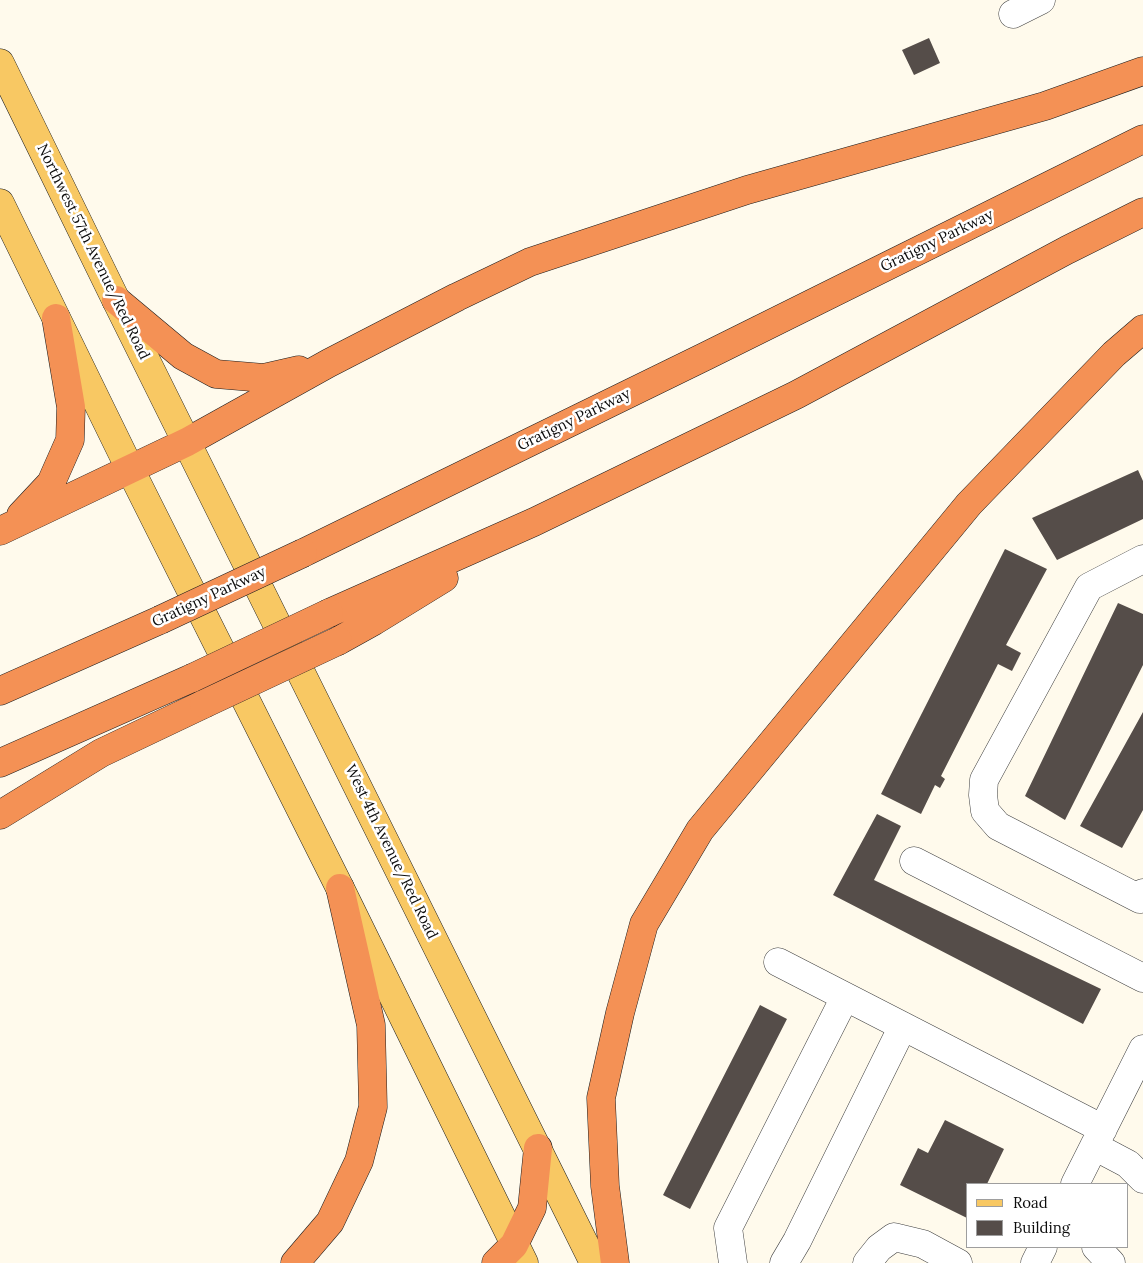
<!DOCTYPE html>
<html>
<head>
<meta charset="utf-8">
<style>
  body { margin:0 }
  #map { position:relative; width:1143px; height:1263px; overflow:hidden; background:#fffaec; font-family:Lora,serif }
  canvas { display:block }
  .legend { position:absolute; left:966px; top:1183px; width:162px; height:65px; box-sizing:border-box; background:#fff; border:1px solid #9e9e9e; margin:0; padding:6px 9px; list-style:none; font-size:15px; color:#0c0c0c }
  .legend li { display:flex; align-items:center; gap:10px; height:25px }
  .legend b { width:25px; border:1px solid #9e9e9e }
</style>
</head>
<body>
<div id="map">
<canvas width="1143" height="1263"></canvas>
<ul class="legend">
<li><b style="height:6px;background:#f8c863"></b>Road</li>
<li><b style="height:14px;background:#554d49"></b>Building</li>
</ul>
</div>
<script>
const ctx = document.querySelector('canvas').getContext('2d');
ctx.lineJoin = 'round';
function paint(path, color) { ctx.fillStyle = color; ctx.fill(path, 'evenodd'); }
const toPath = rows => new Path2D(rows.map(r => 'M' + r).join(''));
function strokePath(path, color, width, dash) { ctx.strokeStyle = color; ctx.lineWidth = width; ctx.lineCap = dash ? 'butt' : 'round'; ctx.setLineDash(dash || []); ctx.stroke(path); }
function label(font, color, halo, rows, align = 'center') {
  ctx.font = font + ' Lora,serif'; ctx.lineWidth = 5; ctx.setLineDash([]); ctx.textBaseline = 'middle'; ctx.strokeStyle = halo; ctx.fillStyle = color; for (const [text, x, y, turn = 0] of rows) {
    ctx.save(); ctx.translate(x, y); ctx.rotate((+turn || 0) * Math.PI / 180); ctx.textAlign = isNaN(turn) ? turn : align; if (halo) ctx.strokeText(text, 0, 0); ctx.fillText(text, 0, 0); ctx.restore();
  }
}
const building = toPath([
  [929,38,940,63,914,75,902,50],
  [1138,470,1143,481,1143,519,1057,560,1032,518],
  [1005,549,1047,569,1006,645,1021,653,1012,671,998,664,941,776,945,779,940,788,935,785,921,814,881,794],
  [1118,603,1143,614,1143,665,1065,820,1025,796],
  [1143,712,1143,810,1122,848,1080,826],
  [877,814,901,826,874,880,1101,989,1083,1024,833,895],
  [760,1005,787,1019,690,1209,663,1195],
  [945,1120,1004,1149,987,1184,967,1184,967,1218,900,1185,918,1148,928,1153]
]);
const minor = toPath([
  [1013,14,1041,0],
  [1143,559,1089,587,984,780,983,795,985,811,998,826,1140,899,1143,893],
  [914,861,1143,978],
  [778,962,1103,1129],
  [1094,1146,1128,1164,1143,1179],
  [1075,1184,1143,1049],
  [1096,1247,1111,1263],
  [733,1263,728,1228,845,997],
  [784,1263,797,1241,903,1026],
  [867,1263,879,1248,894,1237,923,1244,958,1263],
  [1035,1263,1043,1247]
]);
const major = toPath([
  [0,63,116,300,594,1263],
  [0,203,130,469,340,888,524,1263]
]);
const highway = toPath([
  [116,300,183,356,216,374,264,378,299,370],
  [21,515,51,483,70,440,71,407,56,318],
  [0,531,187,442,329,363,457,297,530,262,747,190,1045,106,1143,71],
  [303,553,706,356,1143,139],
  [329,613,534,522,796,395,1067,250,1143,212],
  [338,641,374,621,444,578],
  [0,691,160,620],
  [0,763,192,678],
  [0,815,101,753,204,704],
  [295,1263,330,1222,359,1161,373,1107,371,1025,340,888],
  [496,1263,514,1245,532,1208,538,1148],
  [615,1263,605,1186,601,1098,620,1013,644,924,700,830,969,504,1114,354,1143,329]
]);
const highwayBridge = toPath([
  [160,620,303,553],
  [192,678,329,613],
  [204,704,338,641]
]);
const streetNames = [
  ["Gratigny Parkway",937,241,-26],
  ["Northwest 57th Avenue/Red Road",93,252,64],
  ["Gratigny Parkway",574,420,-26],
  ["Gratigny Parkway",209,597,-25],
  ["West 4th Avenue/Red Road",391,852,64]
];
paint(building, '#554d49');
strokePath(minor, '#3f3f3f', 29);
strokePath(major, '#1d1d1d', 29);
strokePath(highway, '#1d1d1d', 29);
strokePath(minor, '#fff', 28);
strokePath(major, '#f8c863', 28);
strokePath(highway, '#f49155', 28);
strokePath(highwayBridge, '#1d1d1d', 29, []);
strokePath(highwayBridge, '#f49155', 28);
label('15px', '#0c0c0c', '#fff', streetNames);
</script>
</body>
</html>
